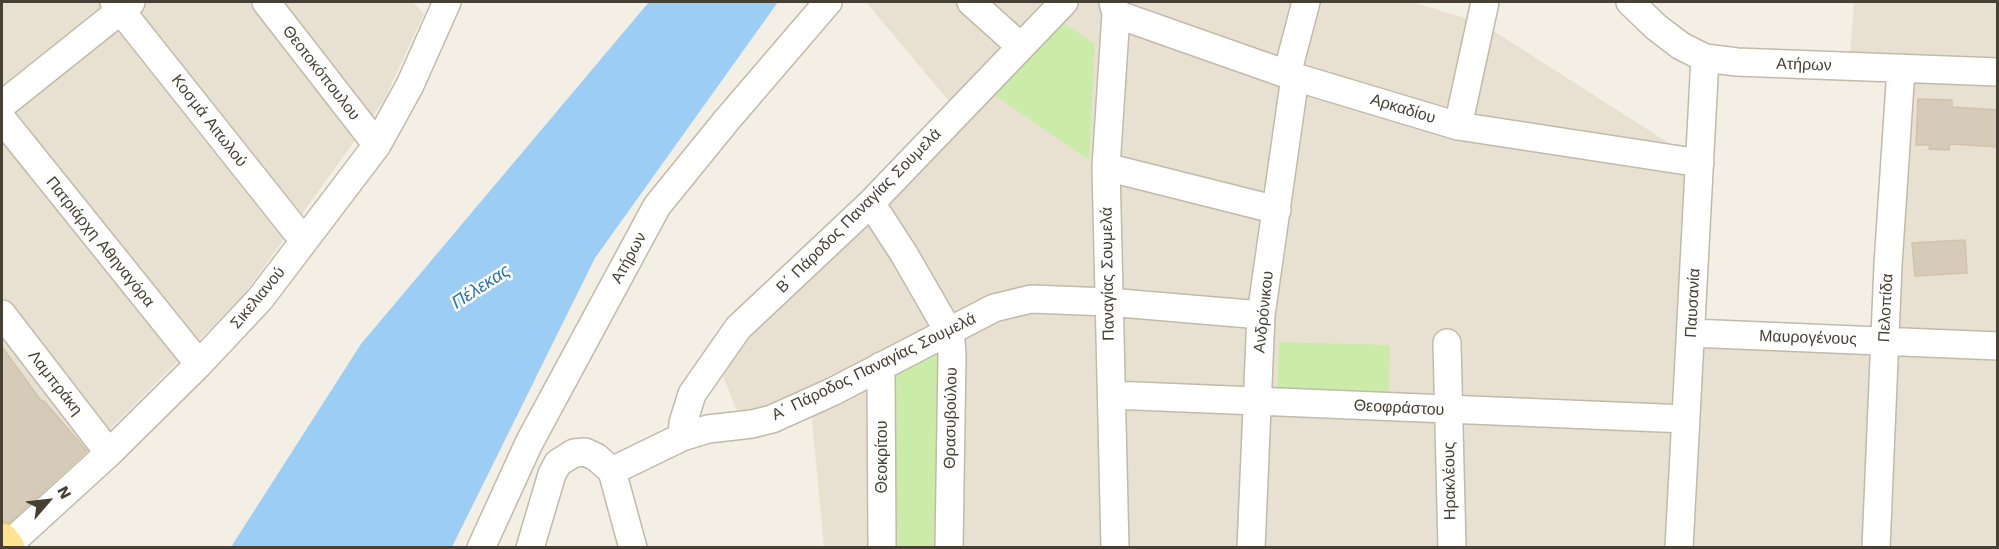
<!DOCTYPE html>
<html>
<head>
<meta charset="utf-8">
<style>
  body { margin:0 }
  #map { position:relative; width:1999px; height:549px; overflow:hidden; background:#f3efe4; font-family:"Work Sans",sans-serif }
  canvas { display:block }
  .frame { position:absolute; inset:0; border:3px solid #463f33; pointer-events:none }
  .north { position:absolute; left:18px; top:471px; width:60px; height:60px; -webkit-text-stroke:4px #fff; paint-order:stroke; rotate:62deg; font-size:16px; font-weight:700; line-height:24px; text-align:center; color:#463f33 }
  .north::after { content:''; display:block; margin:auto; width:21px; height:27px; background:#463f33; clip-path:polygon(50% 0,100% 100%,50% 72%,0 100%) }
</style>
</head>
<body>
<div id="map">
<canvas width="1999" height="549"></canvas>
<div class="frame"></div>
<div class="north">N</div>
</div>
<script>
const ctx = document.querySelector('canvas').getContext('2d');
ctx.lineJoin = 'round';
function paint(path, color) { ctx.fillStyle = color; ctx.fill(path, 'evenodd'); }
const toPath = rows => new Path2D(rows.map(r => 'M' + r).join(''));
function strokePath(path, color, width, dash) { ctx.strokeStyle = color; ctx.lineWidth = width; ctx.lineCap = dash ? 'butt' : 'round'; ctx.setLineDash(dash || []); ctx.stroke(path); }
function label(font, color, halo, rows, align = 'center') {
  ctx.font = font + ' "Work Sans",sans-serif'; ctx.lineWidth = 5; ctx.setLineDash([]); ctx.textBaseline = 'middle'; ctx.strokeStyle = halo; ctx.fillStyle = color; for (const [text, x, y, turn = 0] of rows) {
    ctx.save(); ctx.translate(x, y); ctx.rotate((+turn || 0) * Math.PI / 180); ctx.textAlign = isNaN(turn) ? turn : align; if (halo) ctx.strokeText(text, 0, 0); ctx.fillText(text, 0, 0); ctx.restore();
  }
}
const residential = toPath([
  [2,2,413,2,424,14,384,100,243,296,82,457,8,521,2,514],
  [866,2,1412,2,1481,23,1700,163,1691,333,1884,341,1901,68,1849,66,1854,2,1997,2,1997,547,824,547,811,411,748,438,716,359,958,112]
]);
const green = toPath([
  [1060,21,1095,44,1089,160,990,92],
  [1279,342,1390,345,1388,401,1277,398],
  [946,346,943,547,891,548,895,371]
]);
const water = toPath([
  [649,2,778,2,595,258,452,547,231,547,361,344]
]);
const building = toPath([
  [1918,99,1952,100,1952,107,1998,110,1998,147,1950,144,1949,150,1929,149,1930,145,1916,145,1918,99],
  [1965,240,1967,273,1915,276,1912,243,1965,240],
  [2,347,42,402,44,401,87,451,9,523,2,522,2,347]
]);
const minor = toPath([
  [114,2,304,241],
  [266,2,377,145],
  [971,2,1020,46],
  [1113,2,1116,14,1106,167,1115,548],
  [1630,2,1656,27,1681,46,1705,58,1737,62,1998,72],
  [1116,14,1295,77,1458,126,1700,163],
  [1287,74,1306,2],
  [2,105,131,2],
  [2,119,199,364],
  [1458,126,1485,2],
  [1106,167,1277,210],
  [871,203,904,254,942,320,951,341,952,356,949,548],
  [2,314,109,453],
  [1691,333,1998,346],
  [1447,343,1452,548],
  [881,366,882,548],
  [1112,395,1686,419],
  [682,437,683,423,692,394,738,328,871,203,1064,2],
  [612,471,682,437,708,429,752,424,772,419,832,392,994,308,1031,299,1108,302,1261,315],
  [612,471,633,548],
  [7,546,109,453,199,364,260,299,377,145,410,85,447,2],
  [481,548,529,443,657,206,726,121,828,2],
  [530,548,552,474,558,463,574,453,585,452,596,457,612,471],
  [1251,548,1261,315,1295,77],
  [1679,548,1705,58],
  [1876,548,1888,265,1901,68]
]);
const major = toPath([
  [2,540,8,548]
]);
const streetNames = [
  ["Ατήρων",1804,65,2],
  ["Θεοτοκόπουλου",321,73,52],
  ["Αρκαδίου",1403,109,17],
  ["Κοσμά Αιτωλού",209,121,52],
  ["Β΄ Πάροδος Παναγίας Σουμελά",859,211,-45],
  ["Πατριάρχη Αθηναγόρα",100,242,51],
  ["Ατήρων",629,258,-61],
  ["Παναγίας Σουμελά",1108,274,-91],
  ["Σικελιανού",258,298,-50],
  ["Παυσανία",1693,303,-87],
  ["Πελοπίδα",1886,308,-87],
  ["Ανδρόνικου",1264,312,-84],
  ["Μαυρογένους",1808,338,2],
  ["Α΄ Πάροδος Παναγίας Σουμελά",874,367,-26],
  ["Λαμπράκη",55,383,52],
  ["Θεοφράστου",1399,408,3],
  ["Θρασυβούλου",951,418,-89],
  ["Θεοκρίτου",882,457,-90],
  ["Ηρακλέους",1450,481,-91]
];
const waterNames = [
  ["Πέλεκας",481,287,-33]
];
paint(residential, '#e8e1d2');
paint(green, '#cbeba9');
paint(water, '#9bcdf5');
paint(building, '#d6cbb9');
strokePath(building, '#d1c3ab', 1.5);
strokePath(minor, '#c2baa9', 30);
strokePath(major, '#ebc45a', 36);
strokePath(minor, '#fff', 27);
strokePath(major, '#ffe391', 33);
label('16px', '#463f33', '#fff', streetNames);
label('italic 18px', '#2676b8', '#fff', waterNames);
</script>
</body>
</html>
